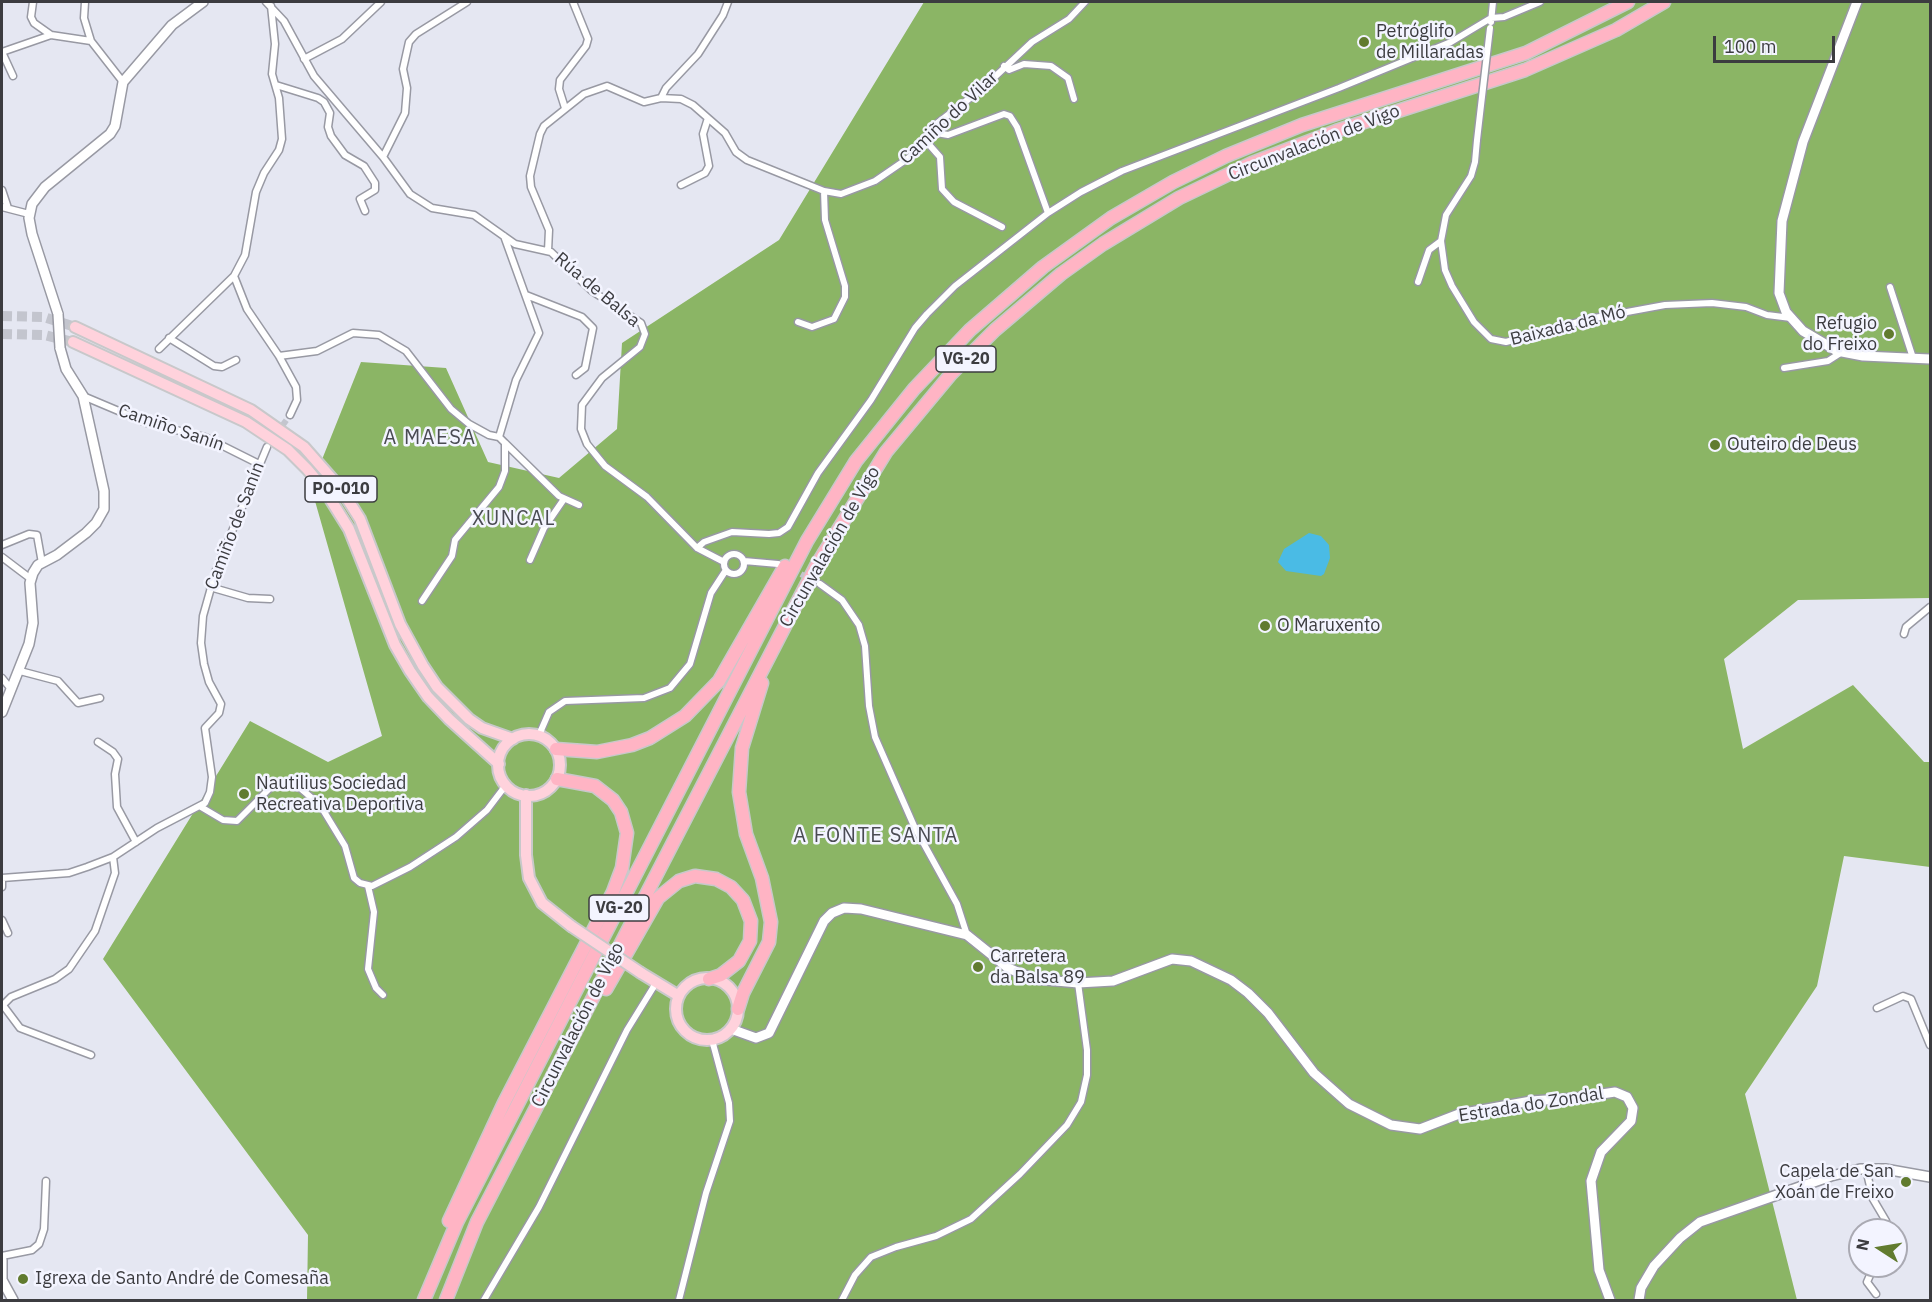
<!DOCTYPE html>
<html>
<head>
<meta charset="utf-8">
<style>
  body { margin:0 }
  #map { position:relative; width:1932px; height:1302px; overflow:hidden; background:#e5e7f2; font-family:"IBM Plex Sans",sans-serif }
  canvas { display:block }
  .frame { position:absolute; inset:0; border:3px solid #3c3c40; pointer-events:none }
  .north { position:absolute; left:1848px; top:1218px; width:60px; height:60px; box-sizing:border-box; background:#f3f4ff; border:2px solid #aaaab3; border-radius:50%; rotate:282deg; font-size:16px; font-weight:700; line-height:24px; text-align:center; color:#3c3c40 }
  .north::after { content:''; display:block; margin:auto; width:21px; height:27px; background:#617b2f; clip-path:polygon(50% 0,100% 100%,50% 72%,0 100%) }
  .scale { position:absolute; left:1713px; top:36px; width:122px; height:27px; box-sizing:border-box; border:3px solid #3c3c40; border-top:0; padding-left:8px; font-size:18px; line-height:21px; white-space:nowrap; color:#3c3c40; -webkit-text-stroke:4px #f3f4ff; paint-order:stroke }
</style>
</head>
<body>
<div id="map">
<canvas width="1932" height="1302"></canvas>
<div class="frame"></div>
<div class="north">N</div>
<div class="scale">100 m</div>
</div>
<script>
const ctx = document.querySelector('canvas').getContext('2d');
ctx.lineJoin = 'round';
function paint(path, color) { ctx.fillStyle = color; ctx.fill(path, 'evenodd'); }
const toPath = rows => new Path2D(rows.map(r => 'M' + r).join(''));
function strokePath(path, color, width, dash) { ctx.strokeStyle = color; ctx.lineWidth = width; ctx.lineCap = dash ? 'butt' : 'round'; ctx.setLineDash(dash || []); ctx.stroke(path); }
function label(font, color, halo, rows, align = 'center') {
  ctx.font = font + ' "IBM Plex Sans",sans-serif'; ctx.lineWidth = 5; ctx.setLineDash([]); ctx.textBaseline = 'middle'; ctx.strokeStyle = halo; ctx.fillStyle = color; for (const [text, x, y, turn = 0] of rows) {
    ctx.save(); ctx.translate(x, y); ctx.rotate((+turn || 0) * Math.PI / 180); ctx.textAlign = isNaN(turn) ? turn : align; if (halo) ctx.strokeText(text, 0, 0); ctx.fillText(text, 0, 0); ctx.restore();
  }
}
const forest = toPath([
  [924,2,1930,2,1930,598,1798,600,1724,659,1743,749,1853,685,1924,762,1930,762,1930,867,1844,856,1817,986,1745,1094,1797,1300,307,1300,308,1235,103,959,250,721,328,762,382,736,311,487,361,362,446,368,488,462,559,478,617,429,622,343,779,240]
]);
const water = toPath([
  [1309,533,1321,536,1329,545,1330,558,1324,574,1321,576,1286,571,1278,562,1284,549]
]);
const streetTunnel = toPath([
  [267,447,290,415],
  [793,570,820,584]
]);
const primaryTunnel = toPath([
  [2,316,44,317,75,327],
  [2,334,44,335,73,342]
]);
const street = toPath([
  [33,2,31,17,34,23,51,35,91,41],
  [85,2,84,18,91,41,123,82],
  [266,2,284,21,314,76,383,157,410,194,432,208,474,215,515,244,551,252,592,291,641,323,645,334,640,347,602,378,582,405,581,429,587,444,605,466,647,497,697,548,724,562],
  [1491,22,1493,2],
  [2,52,51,35],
  [2,52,13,76],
  [304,59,342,39,381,2],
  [1004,66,1009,70,1024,64,1051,66,1068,78,1074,99],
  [276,85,318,98,324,102,330,113,328,127,331,136,345,155,364,166,375,183,375,190,360,199,365,211],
  [661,98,666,88,698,54,723,15,728,2],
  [565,108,559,89,560,80,586,46,588,39,573,2],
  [931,132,948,135,1004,114,1010,116,1017,127,1048,213],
  [925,140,940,157,942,189,954,202,1002,227],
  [1477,140,1475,162,1471,176,1446,215,1441,241,1445,270,1452,286,1474,322,1491,339,1506,342,1589,319,1665,305,1712,303,1746,307,1767,315,1791,318],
  [383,157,405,113,407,88,403,69,409,42,416,34,467,2],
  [681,185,705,173,709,166,703,134,708,118],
  [2,190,8,208],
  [2,207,29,214],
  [548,251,549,230,531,187,530,176,540,134,544,126,584,94,607,86,644,102,661,98,681,99,693,105,725,133,736,152,747,160,824,191,841,194,875,181,910,157,935,125,983,88,1032,42,1069,19,1085,2],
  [234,276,247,309,279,356,296,387,297,400,290,415],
  [1418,282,1429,250,1441,241],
  [1890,287,1913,358],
  [526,295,582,317,593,328,585,368,576,375],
  [798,322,812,327,834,319,845,297,845,286,825,220,824,191],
  [169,338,214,366,222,367,236,360],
  [159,349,234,276,245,255,256,192,264,173,279,150,282,139,279,98,272,74,275,44,271,6],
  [279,356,317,351,353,333,379,335,406,351,451,409,469,424,489,435,499,437,505,443,505,471,499,487,455,540,452,556,422,601],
  [1784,368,1828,361,1842,352],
  [83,396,147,423,205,437,259,464],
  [499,437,516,380,539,333,504,236],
  [505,443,559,496,579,505],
  [2,545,29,534,37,535,42,563],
  [697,548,704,542,732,532,769,534,779,533,788,527,818,473,871,400,915,328,927,314,955,286,1048,213,1081,192,1122,171,1339,88,1451,42,1491,18,1504,17,1540,2],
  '724 564a10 10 0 1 1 20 0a10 10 0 1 1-20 0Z',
  [2,557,31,579],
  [530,560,544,528,564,499],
  [744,561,778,564],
  [820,584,842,600,859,625,865,646,869,706,875,737,914,826,957,904,967,935],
  [210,587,248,598,270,599],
  [1904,634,1906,627,1930,607],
  [20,671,58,681,78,703,100,698],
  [2,678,11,689],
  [539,735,549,712,565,701,644,698,670,688,690,664,711,593,726,570],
  [98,742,113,752,118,759,115,774,117,807,136,842],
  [201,807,223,820,237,821,271,787,286,785,300,788,320,805,345,846,354,878,360,883,372,886,410,867,456,837,487,810,506,785],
  [2,878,69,873,87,867,113,857,157,828,205,803,210,792,212,777,205,728,219,713,221,704,209,682,204,664,201,643,203,616,216,570,267,447],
  [368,886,374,912,368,969,376,988,383,995],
  [2,887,2,878],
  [2,920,8,933],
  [2,1004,20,1028,91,1055],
  [4,1004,11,997,55,979,69,969,95,931,115,873,113,857],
  [1877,1008,1903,996,1911,999,1930,1045],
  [1866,1169,1873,1199,1886,1221,1888,1230],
  [2,1256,32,1250,39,1244,44,1229,46,1181],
  [1874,1266,1867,1282,1876,1294],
  [484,1300,539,1207,627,1030,656,983],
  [679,1300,706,1193,730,1121,729,1103,712,1040],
  [842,1300,855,1275,871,1257,896,1247,936,1236,971,1219,1020,1174,1067,1125,1081,1102,1087,1075,1087,1050,1078,983]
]);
const secondary = toPath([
  [1857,2,1803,142,1782,221,1779,293,1786,312,1803,331,1837,351,1863,356,1930,359],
  [58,314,32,234,29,218,32,204,45,187,110,134,115,126,123,82,172,25,203,2],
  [2,712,29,644,33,623,30,583,33,573,38,565,57,555,86,533,96,523,104,509,104,491,83,396,66,369,60,348],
  [731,1029,756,1038,769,1033,824,921,832,913,844,908,861,909,967,935,1008,968,1034,979,1078,983,1113,981,1172,959,1191,961,1231,980,1248,993,1268,1013,1314,1073,1349,1104,1391,1125,1420,1129,1459,1114,1531,1101,1575,1098,1615,1092,1627,1097,1633,1108,1631,1121,1601,1152,1591,1181,1599,1270,1610,1300],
  [2,1260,2,1280,13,1300],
  [1639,1300,1641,1288,1654,1266,1680,1238,1700,1222,1831,1176,1860,1169,1885,1169,1930,1177]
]);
const primary = toPath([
  [75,327,251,410,304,447,341,489,360,519,400,624,423,666,437,687,469,719,482,728,513,739],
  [73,342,246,422,288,450,307,469,324,489,349,529,395,645,410,671,428,697,449,719,499,764],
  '498 765a31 31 0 1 1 62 0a31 31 0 1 1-62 0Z',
  [526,795,526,855,529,878,542,903,571,926],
  [641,973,679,996],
  '676 1009a31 31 0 1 1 62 0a31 31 0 1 1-62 0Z'
]);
const highway = toPath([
  [556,749,597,752,632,745,650,738,685,716,719,681,785,566],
  [606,989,658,898,679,881,695,876,716,879,731,887,743,900,751,921,750,941,739,961,721,975,709,979],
  [738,1009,743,993,769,942,771,922,762,878,746,834,739,792,742,748,762,683],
  [449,1221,504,1103,613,892,622,868,627,833,621,812,613,800,595,786,557,779],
  [424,1300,457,1222,807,541,856,461,914,389,970,330,1043,267,1111,218,1173,182,1226,156,1302,125,1526,53,1628,2],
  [446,1300,477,1222,816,566,886,452,951,374,995,330,1061,274,1103,244,1179,198,1252,163,1336,131,1525,70,1616,30,1664,2]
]);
const streetBridge = toPath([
  [1477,140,1490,28]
]);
const secondaryBridge = toPath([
  [58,314,60,348]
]);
const primaryBridge = toPath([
  [571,926,641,973]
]);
const markers = [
  [1364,42,6,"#617b2f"],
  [1889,334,6,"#617b2f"],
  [1715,445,6,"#617b2f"],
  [1265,626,6,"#617b2f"],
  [244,794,6,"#617b2f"],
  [978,967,6,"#617b2f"],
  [1906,1182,6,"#617b2f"],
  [23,1279,6,"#617b2f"]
];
const shields = [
  [966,359,60],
  [341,489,72],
  [619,908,60]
];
const shieldNames = [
  ["VG-20",966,359],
  ["PO-010",341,489],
  ["VG-20",619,908]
];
const poiNames = [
  ["Petróglifo",1376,32],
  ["de Millaradas",1376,53],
  ["Refugio",1877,324,"right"],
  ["do Freixo",1877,345,"right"],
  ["Outeiro de Deus",1727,445],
  ["O Maruxento",1277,626],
  ["Nautilius Sociedad",256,784],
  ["Recreativa Deportiva",256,805],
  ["Carretera",990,957],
  ["da Balsa 89",990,978],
  ["Capela de San",1894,1172,"right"],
  ["Xoán de Freixo",1894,1193,"right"],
  ["Igrexa de Santo André de Comesaña",35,1279]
];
const streetNames = [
  ["Camiño do Vilar",949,118,-43],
  ["Circunvalación de Vigo",1314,143,-21],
  ["Rúa de Balsa",597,290,40],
  ["Baixada da Mó",1568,326,-14],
  ["Camiño Sanín",171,428,19],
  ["Camiño de Sanín",235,526,-69],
  ["Circunvalación de Vigo",830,547,-60],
  ["Circunvalación de Vigo",578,1025,-63],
  ["Estrada do Zondal",1531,1105,-9]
];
const neighbourhoodNames = [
  ["A MAESA",430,438],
  ["XUNCAL",514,519],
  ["A FONTE SANTA",876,836]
];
paint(forest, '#8bb565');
paint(water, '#4abbe5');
strokePath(streetTunnel, '#c3c5ce', 6, [6, 3]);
strokePath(primaryTunnel, '#c3c5ce', 10, [10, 5]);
strokePath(street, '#9899a3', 9);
strokePath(secondary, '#9899a3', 12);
strokePath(primary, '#c8c8ca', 14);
strokePath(highway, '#c8c8ca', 15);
strokePath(street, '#fff', 6);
strokePath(secondary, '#fff', 9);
strokePath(primary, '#ffd2dc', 10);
strokePath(highway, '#ffb4c4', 12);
strokePath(streetBridge, '#9899a3', 9, []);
strokePath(secondaryBridge, '#9899a3', 12, []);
strokePath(primaryBridge, '#c8c8ca', 14, []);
strokePath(streetBridge, '#fff', 6);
strokePath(secondaryBridge, '#fff', 9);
strokePath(primaryBridge, '#ffd2dc', 10);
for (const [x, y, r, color] of markers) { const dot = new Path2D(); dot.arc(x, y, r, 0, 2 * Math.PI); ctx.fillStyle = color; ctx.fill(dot); strokePath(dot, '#f3f4ff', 2); }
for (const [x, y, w] of shields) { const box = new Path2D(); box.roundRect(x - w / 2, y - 13, w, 26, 4.5); ctx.fillStyle = '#f3f4ff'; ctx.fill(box); strokePath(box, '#3c3c40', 1.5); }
label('bold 16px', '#3c3c40', null, shieldNames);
label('18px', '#3c3c40', '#f3f4ff', poiNames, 'left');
label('18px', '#3c3c40', '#f3f4ff', streetNames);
ctx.letterSpacing = '1.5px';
label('20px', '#4a4b53', '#f3f4ff', neighbourhoodNames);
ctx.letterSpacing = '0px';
</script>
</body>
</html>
